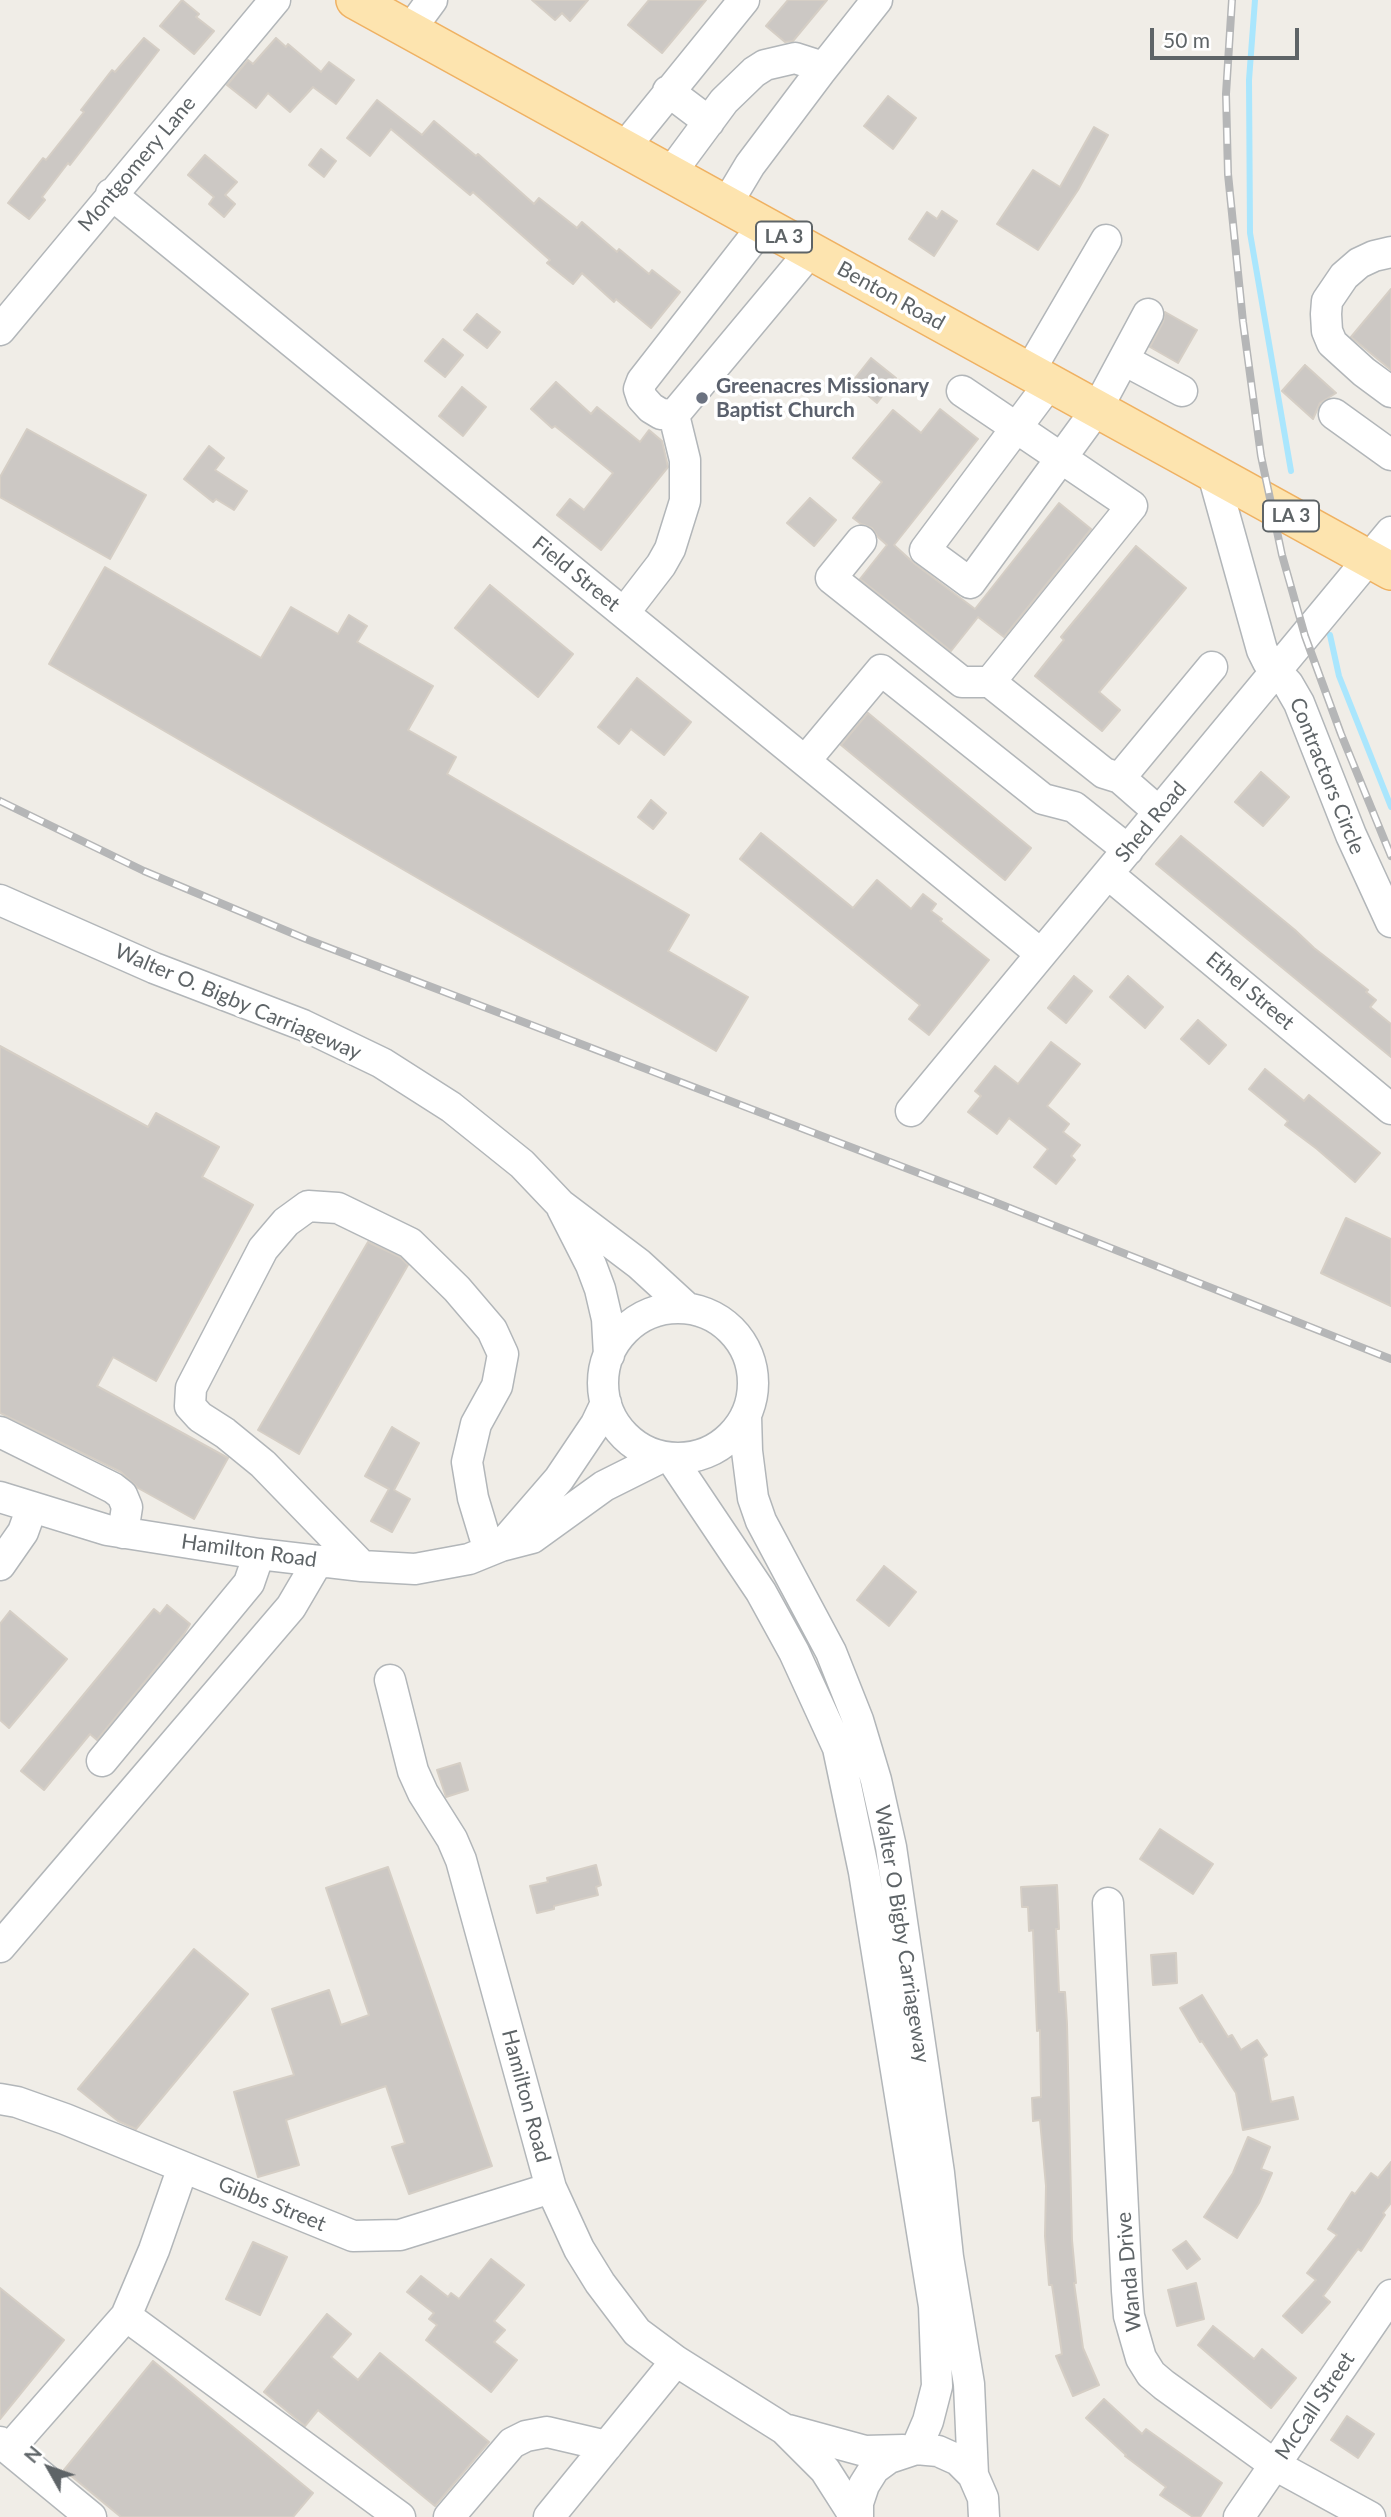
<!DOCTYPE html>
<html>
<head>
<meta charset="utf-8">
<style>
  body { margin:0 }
  #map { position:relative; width:1391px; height:2517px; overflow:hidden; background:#f0ede7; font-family:Lato,sans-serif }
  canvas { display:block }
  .north { position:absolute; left:14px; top:2433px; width:70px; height:70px; -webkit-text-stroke:5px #fff; paint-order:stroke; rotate:310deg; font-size:19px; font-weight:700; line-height:28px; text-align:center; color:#5e6467 }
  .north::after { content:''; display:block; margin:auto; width:24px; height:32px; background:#5e6467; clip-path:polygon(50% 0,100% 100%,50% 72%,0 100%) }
  .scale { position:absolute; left:1150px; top:28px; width:149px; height:32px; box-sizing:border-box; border:4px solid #5e6467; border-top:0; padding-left:9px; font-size:21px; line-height:24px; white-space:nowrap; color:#5e6467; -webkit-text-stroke:5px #fff; paint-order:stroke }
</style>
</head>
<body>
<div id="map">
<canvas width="1391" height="2517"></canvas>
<div class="north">N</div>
<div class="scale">50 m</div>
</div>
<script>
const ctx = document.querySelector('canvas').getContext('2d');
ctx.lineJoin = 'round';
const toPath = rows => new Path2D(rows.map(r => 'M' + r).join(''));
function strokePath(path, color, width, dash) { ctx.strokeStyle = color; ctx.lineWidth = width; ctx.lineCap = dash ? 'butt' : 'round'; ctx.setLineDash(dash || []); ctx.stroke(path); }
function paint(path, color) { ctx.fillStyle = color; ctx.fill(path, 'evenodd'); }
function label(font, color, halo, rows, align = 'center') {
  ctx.font = font + ' Lato,sans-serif'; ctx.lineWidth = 7; ctx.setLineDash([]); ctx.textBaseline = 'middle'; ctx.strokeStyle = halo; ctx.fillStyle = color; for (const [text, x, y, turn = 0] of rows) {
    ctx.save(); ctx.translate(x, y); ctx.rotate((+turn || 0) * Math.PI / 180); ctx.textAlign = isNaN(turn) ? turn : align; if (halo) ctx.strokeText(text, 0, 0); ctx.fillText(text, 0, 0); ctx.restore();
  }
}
const stream = toPath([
  [1255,0,1249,80,1250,233,1291,471],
  [1330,635,1339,676,1391,807]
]);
const building = toPath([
  [182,0,199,14,196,17,214,31,194,54,160,26,182,0],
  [532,0,588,0,570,21,562,13,555,20,532,0],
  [649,0,706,0,662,53,628,25,649,0],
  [788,0,827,0,793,41,785,42,766,26,788,0],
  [144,38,159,50,70,165,68,163,42,197,45,200,29,219,8,203,43,158,46,160,84,112,81,110,112,70,115,72,144,38],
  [276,38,286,47,288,44,321,72,329,62,354,80,336,104,313,87,290,112,268,93,256,108,227,85,248,60,253,64,276,38],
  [888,96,916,118,893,149,864,126,888,96],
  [377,100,422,135,434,121,476,156,478,154,534,204,539,198,577,228,582,222,617,252,619,249,649,274,652,270,680,292,651,328,616,299,614,302,582,273,573,284,547,263,550,260,473,192,470,195,391,129,370,156,347,138,377,100],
  [1094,127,1108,135,1078,190,1038,250,997,224,1033,170,1060,187,1094,127],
  [321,149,336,161,324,177,309,165,321,149],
  [205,155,237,182,225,195,235,204,224,217,209,204,214,197,188,175,205,155],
  [942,211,957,221,934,256,909,239,927,212,937,219,942,211],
  [1391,289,1391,370,1351,337,1391,289],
  [1165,312,1197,330,1178,363,1150,347,1163,322,1165,312],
  [477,314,500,332,487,348,464,330,477,314],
  [443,339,463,355,445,377,425,361,443,339],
  [871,358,896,378,877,403,852,382,871,358],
  [1305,365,1336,393,1320,403,1313,419,1282,391,1305,365],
  [556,382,591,414,597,407,640,442,649,430,662,441,668,467,601,550,557,515,570,499,584,510,613,473,555,426,552,428,531,409,556,382],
  [462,387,486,407,463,436,439,416,462,387],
  [940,409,978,439,894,545,915,564,975,609,1059,503,1091,529,1004,637,978,617,951,651,860,579,887,545,878,537,872,528,861,524,853,518,882,482,853,458,893,410,921,433,940,409],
  [27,429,146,495,110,559,0,497,0,477,27,429],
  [209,446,224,458,215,470,247,491,234,510,216,499,213,502,184,479,209,446],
  [810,498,836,520,814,546,787,523,810,498],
  [1136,546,1186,588,1099,692,1120,710,1102,731,1035,676,1064,640,1061,637,1136,546],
  [105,567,261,658,291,607,338,634,349,615,367,626,357,642,433,686,408,730,456,757,447,774,689,915,668,951,748,997,716,1051,49,664,105,567],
  [490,585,573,654,538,697,455,628,490,585],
  [637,678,691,722,664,755,631,729,619,744,598,727,637,678],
  [868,713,1031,848,1005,880,841,745,868,713],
  [1261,772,1289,797,1263,826,1235,802,1261,772],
  [651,800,666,813,653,829,638,817,651,800],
  [761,833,853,908,877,880,911,909,923,894,936,904,931,911,942,919,940,921,989,960,929,1035,909,1019,920,1005,740,859,761,833],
  [1181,836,1295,930,1314,948,1368,990,1366,992,1376,1000,1370,1007,1391,1024,1391,1057,1156,864,1181,836],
  [1074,976,1092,991,1066,1023,1048,1008,1074,976],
  [1128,976,1163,1007,1145,1028,1110,997,1128,976],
  [1198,1020,1226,1045,1209,1064,1181,1039,1198,1020],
  [1051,1042,1080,1064,1047,1106,1069,1124,1063,1132,1080,1145,1071,1156,1075,1160,1056,1184,1034,1167,1048,1149,1009,1118,997,1134,968,1112,981,1096,975,1091,995,1066,1018,1084,1051,1042],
  [0,1046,148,1127,156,1113,219,1147,202,1177,253,1205,156,1381,113,1357,97,1386,228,1458,194,1519,138,1488,121,1472,0,1413,0,1046],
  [1265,1069,1304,1101,1309,1095,1380,1153,1355,1182,1317,1149,1285,1125,1288,1121,1249,1089,1265,1069],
  [1346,1218,1391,1239,1391,1306,1321,1273,1346,1218],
  [368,1242,400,1257,408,1265,299,1454,258,1430,368,1242],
  [392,1427,419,1443,394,1490,410,1499,392,1532,371,1521,389,1489,365,1476,392,1427],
  [884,1566,916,1592,889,1626,857,1600,884,1566],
  [167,1605,190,1624,184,1634,97,1740,90,1734,44,1790,21,1771,154,1609,160,1614,167,1605],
  [10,1611,67,1659,9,1728,0,1720,0,1624,10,1611],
  [460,1763,468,1790,446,1797,437,1770,460,1763],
  [1160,1829,1213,1864,1193,1894,1140,1859,1160,1829],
  [596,1865,601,1885,596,1887,598,1895,554,1906,554,1909,537,1913,530,1886,548,1882,547,1878,596,1865],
  [388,1867,492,2166,409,2194,392,2147,405,2143,386,2086,286,2120,299,2165,258,2177,234,2092,294,2075,272,2009,329,1990,341,2025,369,2015,326,1888,388,1867],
  [1057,1885,1059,1929,1056,1929,1059,1992,1065,1992,1067,2024,1072,2240,1076,2283,1074,2283,1083,2348,1099,2385,1073,2396,1056,2356,1062,2354,1052,2285,1049,2285,1045,2236,1046,2186,1040,2120,1033,2121,1032,2098,1041,2097,1040,2030,1037,2031,1033,1930,1029,1931,1028,1907,1022,1907,1021,1887,1057,1885],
  [194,1949,248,1994,136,2129,118,2121,78,2089,194,1949],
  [1176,1953,1177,1983,1153,1985,1151,1955,1176,1953],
  [1202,1995,1228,2037,1232,2035,1241,2050,1257,2040,1267,2055,1263,2058,1271,2102,1293,2097,1298,2119,1243,2130,1236,2093,1202,2041,1200,2042,1180,2008,1202,1995],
  [1248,2137,1270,2147,1261,2169,1272,2173,1259,2203,1237,2238,1204,2217,1233,2173,1248,2137],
  [1391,2162,1391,2203,1383,2213,1385,2215,1361,2251,1358,2249,1323,2296,1330,2302,1302,2333,1283,2316,1316,2280,1307,2273,1337,2235,1328,2229,1352,2192,1355,2194,1371,2173,1378,2178,1391,2162],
  [1186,2241,1200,2259,1187,2269,1173,2250,1186,2241],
  [253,2242,287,2257,260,2315,226,2299,253,2242],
  [491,2259,524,2285,494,2321,505,2330,494,2342,517,2360,491,2392,426,2340,437,2325,429,2319,434,2313,407,2292,421,2276,448,2297,451,2293,459,2299,491,2259],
  [1196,2283,1204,2319,1177,2326,1168,2290,1196,2283],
  [0,2288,64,2340,0,2419,0,2288],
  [327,2314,351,2334,331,2357,358,2380,380,2353,489,2442,435,2506,318,2410,305,2426,264,2392,327,2314],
  [1213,2326,1254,2359,1262,2349,1296,2378,1271,2408,1198,2345,1213,2326],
  [153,2361,313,2493,293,2517,121,2517,64,2470,153,2361],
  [1104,2399,1142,2434,1146,2429,1222,2483,1200,2517,1193,2517,1160,2495,1166,2487,1125,2456,1126,2455,1086,2418,1104,2399],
  [1347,2416,1374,2434,1358,2458,1331,2440,1347,2416]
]);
const minor = toPath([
  [410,30,432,0],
  [668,91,709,122],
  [624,148,744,0],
  [670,174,724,101,754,72,765,65,795,58,823,67],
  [111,194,1041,954],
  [726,205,750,165,820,72,877,0],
  [1391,252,1374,256,1359,263,1344,276,1327,301,1326,314,1327,331,1332,343,1364,372,1391,392],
  [0,330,275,0],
  [1124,360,1182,391],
  [1029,372,1106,240],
  [1049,384,925,550,970,583,1097,409,1148,314],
  [962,391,1132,506,990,682],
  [1334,414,1391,455],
  [674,415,810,252],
  [1213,474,1262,650,1268,662,1288,684,1299,703,1351,835,1391,922],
  [861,541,831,578,962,682,990,682,1104,773,1120,778,1159,812],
  [624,613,661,565,670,549,685,501,685,460,674,415,661,414,651,408,642,398,639,389,642,381,763,226],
  [805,761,881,670,1043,799,1074,807,1128,850],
  [1120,778,1212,667],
  [1108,874,1391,1109],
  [0,900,154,968,303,1025,382,1063,451,1107,522,1164,561,1205,639,1264,687,1308],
  [911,1111,1391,532],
  [562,1208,591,1265,600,1289,607,1319,609,1355],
  '603 1383a75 75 0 1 1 150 0a75 75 0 1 1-150 0Z',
  [746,1416,747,1451,753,1498,761,1521,831,1652,858,1720,876,1780,891,1847,939,2173,948,2257,969,2384,973,2475],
  [0,1432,113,1488,122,1495,127,1507,123,1533],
  [671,1458,761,1592,794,1652,838,1748,864,1872,934,2306,937,2386,928,2421,916,2449],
  [0,1497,107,1530,259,1554,362,1566,415,1569,469,1559,501,1546,532,1538,604,1486,660,1458],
  [501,1546,559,1479,596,1424,606,1403],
  [0,1565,23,1532,32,1507],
  [362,1566,263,1464,225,1433,200,1417,190,1406,191,1388,263,1249,286,1222,308,1206,338,1208,410,1243,457,1289,492,1330,503,1354,497,1386,476,1424,467,1462,473,1498,489,1551],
  [390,1680,413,1771,423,1793,452,1839,461,1860,551,2188,579,2249,600,2283,637,2332,676,2361,784,2429,825,2470,855,2517],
  [102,1761,249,1583,259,1554],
  [1108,1903,1127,2291,1129,2316,1141,2358,1151,2374,1164,2385,1275,2465,1370,2517],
  [0,1947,291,1607,318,1561],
  [0,2099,17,2102,65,2119,353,2236,400,2235,551,2188],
  [183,2167,154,2250,126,2316,400,2517],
  [788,2430,865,2451,903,2450],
  [0,2442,91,2517],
  [9,2449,126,2316],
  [449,2517,512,2443,526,2436,547,2432,607,2446],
  [549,2517,676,2361],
  [858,2517,858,2503,864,2485,874,2469,889,2458,916,2449,938,2451,958,2460,973,2475,983,2498,984,2517],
  [1239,2517,1391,2295]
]);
const major = toPath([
  [355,0,1391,571]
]);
const rail = toPath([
  [1232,0,1226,94,1228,174,1243,322,1261,456,1282,555,1305,636,1341,734,1391,856],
  [0,801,144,871,306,939,992,1201,1391,1359]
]);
const markers = [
  [702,398,7,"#6b7280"]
];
const shields = [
  [784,237,56],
  [1291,516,56]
];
const shieldNames = [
  ["LA 3",784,237],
  ["LA 3",1291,516]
];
const streetNames = [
  ["Montgomery Lane",137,164,-50],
  ["Benton Road",891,296,29],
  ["Field Street",576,574,39],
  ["Contractors Circle",1327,776,68],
  ["Shed Road",1151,822,-50],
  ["Ethel Street",1250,991,40],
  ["Walter O. Bigby Carriageway",238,1002,23],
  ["Hamilton Road",249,1551,8],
  ["Walter O Bigby Carriageway",902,1934,81],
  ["Hamilton Road",526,2096,75],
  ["Gibbs Street",272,2204,22],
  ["Wanda Drive",1129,2272,-95],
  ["McCall Street",1315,2406,-56]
];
const worshipNames = [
  ["Greenacres Missionary",716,386],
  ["Baptist Church",716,410]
];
strokePath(stream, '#aae6fd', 6);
paint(building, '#ccc8c4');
strokePath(building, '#d5cec5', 2);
strokePath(minor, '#b2b6b9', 33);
strokePath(major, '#efb162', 40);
strokePath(minor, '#fff', 30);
strokePath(major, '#fde4af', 37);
strokePath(rail, '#b5b6b7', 8);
strokePath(rail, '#fff', 5, [16]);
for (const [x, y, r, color] of markers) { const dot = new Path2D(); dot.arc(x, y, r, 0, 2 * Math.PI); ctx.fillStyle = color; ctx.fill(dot); strokePath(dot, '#fff', 2.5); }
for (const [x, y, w] of shields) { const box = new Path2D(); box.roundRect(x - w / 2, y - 15.5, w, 31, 5); ctx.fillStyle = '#fff'; ctx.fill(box); strokePath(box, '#5e6467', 2); }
label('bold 19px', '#5e6467', null, shieldNames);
label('21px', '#5e6467', '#fff', streetNames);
label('bold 21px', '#5b616d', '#fff', worshipNames, 'left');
</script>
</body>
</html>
